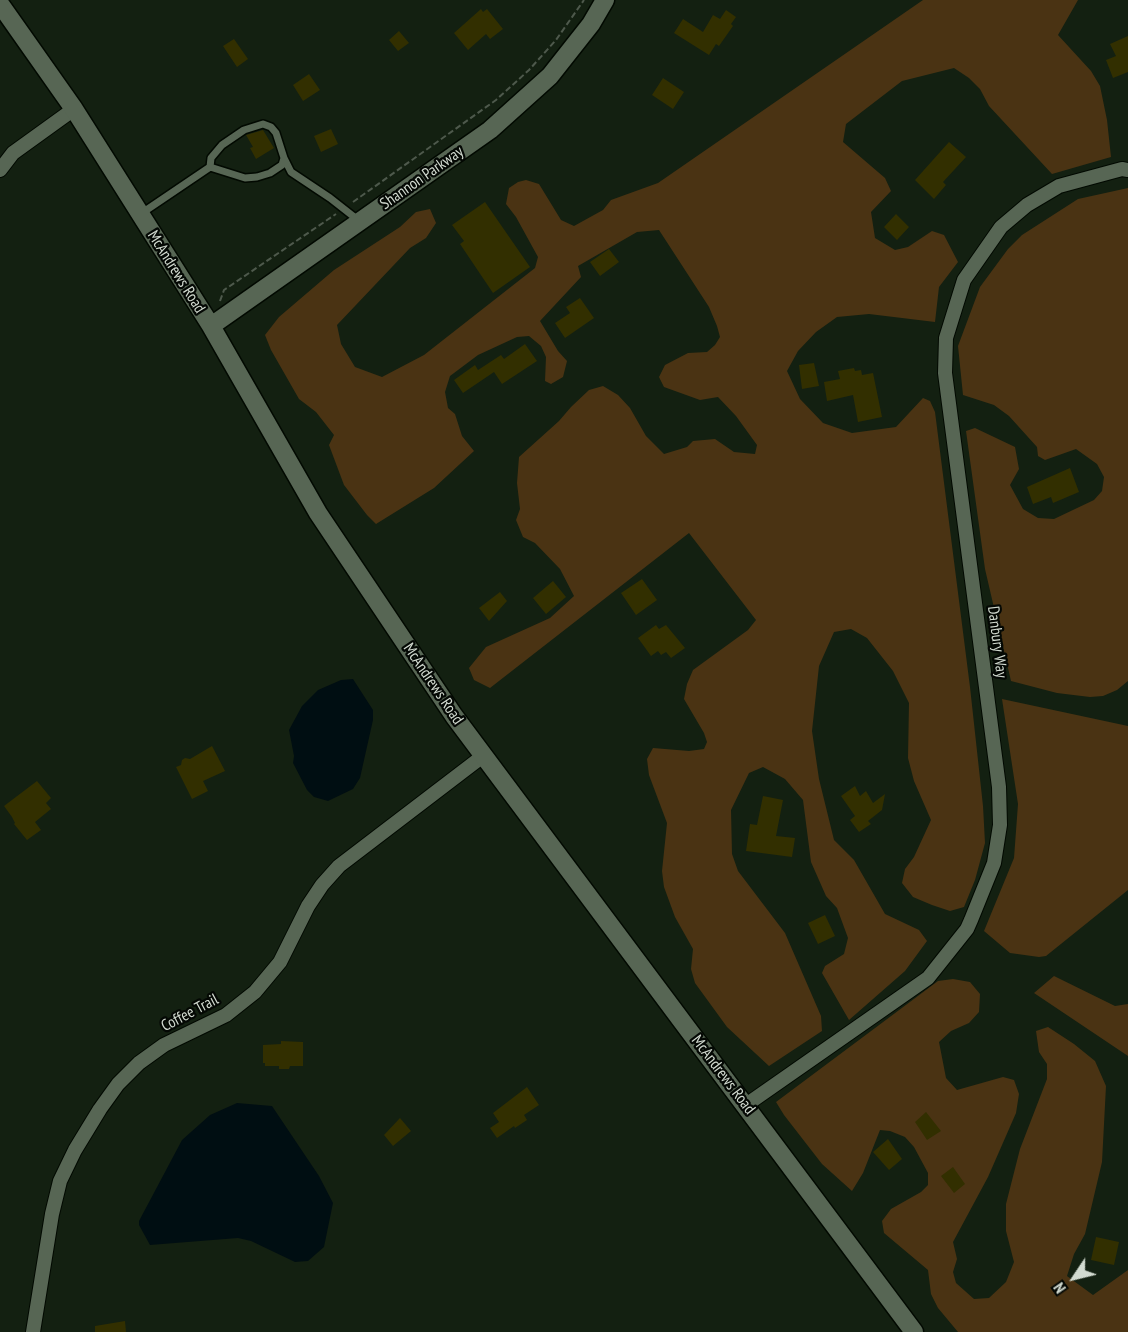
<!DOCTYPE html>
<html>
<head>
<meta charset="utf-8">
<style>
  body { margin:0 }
  #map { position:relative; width:1128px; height:1332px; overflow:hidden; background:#132011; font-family:"PT Sans Narrow",sans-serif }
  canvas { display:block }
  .north { position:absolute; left:1044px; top:1248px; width:60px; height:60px; -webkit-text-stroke:4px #040804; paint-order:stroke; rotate:235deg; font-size:16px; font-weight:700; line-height:24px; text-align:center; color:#d2dad0 }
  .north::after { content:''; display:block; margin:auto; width:21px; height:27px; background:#d2dad0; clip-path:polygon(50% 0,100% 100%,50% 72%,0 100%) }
</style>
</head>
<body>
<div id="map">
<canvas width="1128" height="1332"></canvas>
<div class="north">N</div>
</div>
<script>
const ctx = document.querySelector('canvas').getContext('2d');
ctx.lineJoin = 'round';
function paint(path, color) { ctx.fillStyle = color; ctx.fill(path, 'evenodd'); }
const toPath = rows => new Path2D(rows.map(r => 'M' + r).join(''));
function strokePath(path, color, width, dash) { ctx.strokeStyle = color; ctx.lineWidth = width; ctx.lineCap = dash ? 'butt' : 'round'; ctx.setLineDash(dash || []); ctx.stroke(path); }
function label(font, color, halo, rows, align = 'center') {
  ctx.font = font + ' "PT Sans Narrow",sans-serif'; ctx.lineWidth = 4.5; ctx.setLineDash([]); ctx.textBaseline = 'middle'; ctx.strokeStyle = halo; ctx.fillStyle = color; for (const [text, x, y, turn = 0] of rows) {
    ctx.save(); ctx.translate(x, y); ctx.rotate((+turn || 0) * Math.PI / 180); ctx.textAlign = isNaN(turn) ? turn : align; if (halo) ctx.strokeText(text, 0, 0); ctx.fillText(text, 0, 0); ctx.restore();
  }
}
const green = toPath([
  [923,0,1078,0,1058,35,1091,71,1100,86,1107,120,1111,157,1052,174,989,106,980,89,969,78,954,68,902,81,846,124,843,142,885,178,891,191,871,212,875,238,895,250,908,247,932,231,944,235,958,262,939,287,935,322,869,314,837,317,816,332,798,351,787,371,800,399,823,423,852,433,896,427,923,398,930,401,935,412,970,687,983,806,985,843,975,880,964,907,950,911,932,905,913,897,902,883,905,869,914,857,931,820,914,781,908,758,909,703,893,671,867,638,851,629,834,632,819,666,812,731,819,779,834,840,854,860,885,914,919,930,927,941,905,971,849,1020,822,973,825,966,844,954,848,938,837,908,826,896,811,862,803,800,785,779,763,767,749,773,731,810,732,854,738,871,785,933,821,1016,822,1031,769,1066,727,1027,695,983,691,969,693,949,675,917,664,887,662,871,667,823,649,775,647,759,653,748,689,751,704,749,707,742,704,733,684,699,687,684,693,670,748,630,756,620,689,533,490,688,474,680,469,668,486,647,550,618,574,596,560,569,535,543,523,537,516,520,520,509,517,483,519,457,559,421,571,407,589,390,603,386,618,395,630,408,646,436,664,454,687,447,693,441,715,439,734,452,755,454,757,445,736,416,718,397,700,400,664,387,659,377,665,365,688,353,707,352,715,345,720,337,717,326,709,307,659,230,637,232,578,266,581,277,540,321,558,351,567,361,563,377,551,384,545,381,546,357,541,346,529,336,517,337,478,355,450,376,445,392,448,408,455,414,462,436,474,451,434,488,376,524,367,515,344,485,329,445,334,435,316,412,299,399,271,350,265,335,279,317,334,270,400,227,416,212,430,209,436,223,426,238,410,248,337,325,341,344,355,367,382,377,424,355,535,268,538,257,516,217,506,204,509,188,518,182,526,180,539,184,561,220,574,226,603,210,611,200,658,183],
  [1128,188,1128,681,1117,690,1103,696,1090,697,1057,693,1011,681,985,569,966,431,975,428,1015,447,1019,469,1010,485,1023,509,1038,518,1054,519,1094,500,1102,491,1104,477,1097,464,1076,449,1045,460,1038,456,1037,447,1009,416,994,405,963,395,958,346,980,287,1008,249,1022,235,1078,199],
  [1002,699,1128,726,1128,890,1046,956,1039,957,1010,953,984,931,1014,858,1018,804],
  [1054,976,1115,1006,1128,1004,1128,1056,1034,993],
  [953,979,970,982,980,994,979,1012,969,1023,951,1031,939,1042,946,1078,957,1090,1003,1077,1014,1080,1019,1094,1016,1113,988,1177,953,1242,957,1259,953,1272,956,1283,974,1299,989,1298,1006,1282,1014,1262,1006,1231,1006,1204,1020,1149,1047,1079,1047,1064,1039,1052,1036,1031,1048,1027,1074,1044,1095,1061,1106,1086,1102,1162,1085,1234,1074,1254,1067,1276,1093,1295,1128,1270,1128,1332,958,1332,938,1308,931,1294,928,1270,884,1233,882,1221,891,1209,921,1192,928,1185,928,1173,914,1147,905,1137,890,1131,880,1130,863,1173,852,1191,822,1164,784,1115,776,1102,938,981]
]);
const water = toPath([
  [353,679,373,710,373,720,360,778,353,789,328,801,314,797,307,790,293,763,294,756,289,730,302,706,318,690,341,680],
  [237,1103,272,1106,319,1176,333,1203,324,1247,308,1261,295,1262,251,1241,238,1238,150,1245,139,1225,139,1221,182,1140,210,1115]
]);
const building = toPath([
  [481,9,483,12,487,9,503,29,490,39,486,34,468,50,454,33],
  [726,10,736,17,731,24,733,26,719,46,716,44,709,55,674,33,683,19,703,32,713,15,720,19],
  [399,31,409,43,398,51,389,40],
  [1128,36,1128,72,1113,78,1106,60,1116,56,1110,44],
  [234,39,248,59,237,67,223,46],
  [309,74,320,90,303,101,293,85],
  [663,78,684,92,673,109,652,95],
  [331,129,338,144,321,152,314,136],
  [263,130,274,148,256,159,250,148,253,147,246,135],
  [949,142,966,157,943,182,946,185,934,199,915,180],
  [485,202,530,267,493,293,460,244,464,241,452,225],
  [896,214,909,227,897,240,884,227],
  [609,249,619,262,600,276,590,262],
  [580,298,594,318,565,338,555,323,570,313,566,307],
  [525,344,537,361,502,384,494,372,463,393,454,380,475,365,478,370,501,355,504,359],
  [814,363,819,386,802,389,799,365],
  [854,368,855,371,861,370,862,375,873,373,882,417,858,422,853,395,827,401,824,382,840,379,838,371],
  [1070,468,1079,492,1053,503,1051,497,1033,504,1027,487],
  [642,579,657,600,636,615,621,593],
  [553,581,566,597,546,614,533,598],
  [500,592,507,601,489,621,479,608],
  [656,625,659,629,666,625,685,648,671,658,666,652,661,655,658,651,651,656,638,638],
  [212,746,225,771,203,781,208,791,192,799,176,767,181,765,182,760,185,758,190,759],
  [37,781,51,798,46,803,51,809,35,822,41,830,27,840,14,824,15,823,12,817,4,806],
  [855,786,860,796,866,791,873,803,885,794,882,810,868,821,871,824,859,832,850,820,855,816,841,796],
  [763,796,783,800,776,836,795,838,792,857,746,851,750,824,757,825],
  [825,915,835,936,818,944,808,923],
  [281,1041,303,1042,303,1066,290,1066,289,1069,279,1069,279,1066,265,1066,265,1063,263,1063,263,1045,281,1044],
  [527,1087,539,1105,524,1115,527,1120,515,1128,514,1126,497,1138,490,1128,499,1122,493,1113],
  [926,1112,941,1131,927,1140,915,1122],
  [400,1118,411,1131,393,1146,384,1135],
  [888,1139,902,1159,889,1170,873,1152],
  [953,1167,965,1184,954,1193,941,1176],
  [1096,1237,1119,1242,1114,1265,1091,1260],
  [125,1321,126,1332,95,1332,95,1326]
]);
const path = toPath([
  [353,202,496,100,529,70,556,40,584,0],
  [220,301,224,290,336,214]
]);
const lane = toPath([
  [284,158,291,172,330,198,358,220],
  [142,213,210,167,245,178,257,177,270,173,282,165,284,158,276,133,271,127,263,124,244,130,222,145,211,158,210,167]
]);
const street = toPath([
  [0,170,13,153,74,109],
  [746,1105,928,978,967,929,971,920,994,863,1000,825,999,787,945,373,946,338,964,280,1001,227,1027,205,1059,186,1122,169,1128,170],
  [33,1332,52,1214,60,1181,75,1150,100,1109,118,1084,139,1063,164,1045,226,1015,255,992,280,962,308,906,322,885,339,866,483,756]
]);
const secondary = toPath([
  [0,4,74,109,211,326,318,513,454,716,914,1332],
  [211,326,490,130,550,76,591,24,605,0]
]);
const streetNames = [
  ["Shannon Parkway",422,178,-35],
  ["McAndrews Road",176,272,58],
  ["Danbury Way",997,642,83],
  ["McAndrews Road",433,684,56],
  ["Coffee Trail",190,1013,-28],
  ["McAndrews Road",723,1075,53]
];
paint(green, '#4a3313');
paint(water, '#000e12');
paint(building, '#322f00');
strokePath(lane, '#020901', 10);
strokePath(street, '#020901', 16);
strokePath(secondary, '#020901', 21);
strokePath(path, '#4e594c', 2, [6, 3]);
strokePath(lane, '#576654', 7);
strokePath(street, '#576654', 14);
strokePath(secondary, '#576654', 18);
label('16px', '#d2dad0', '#040804', streetNames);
</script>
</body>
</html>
